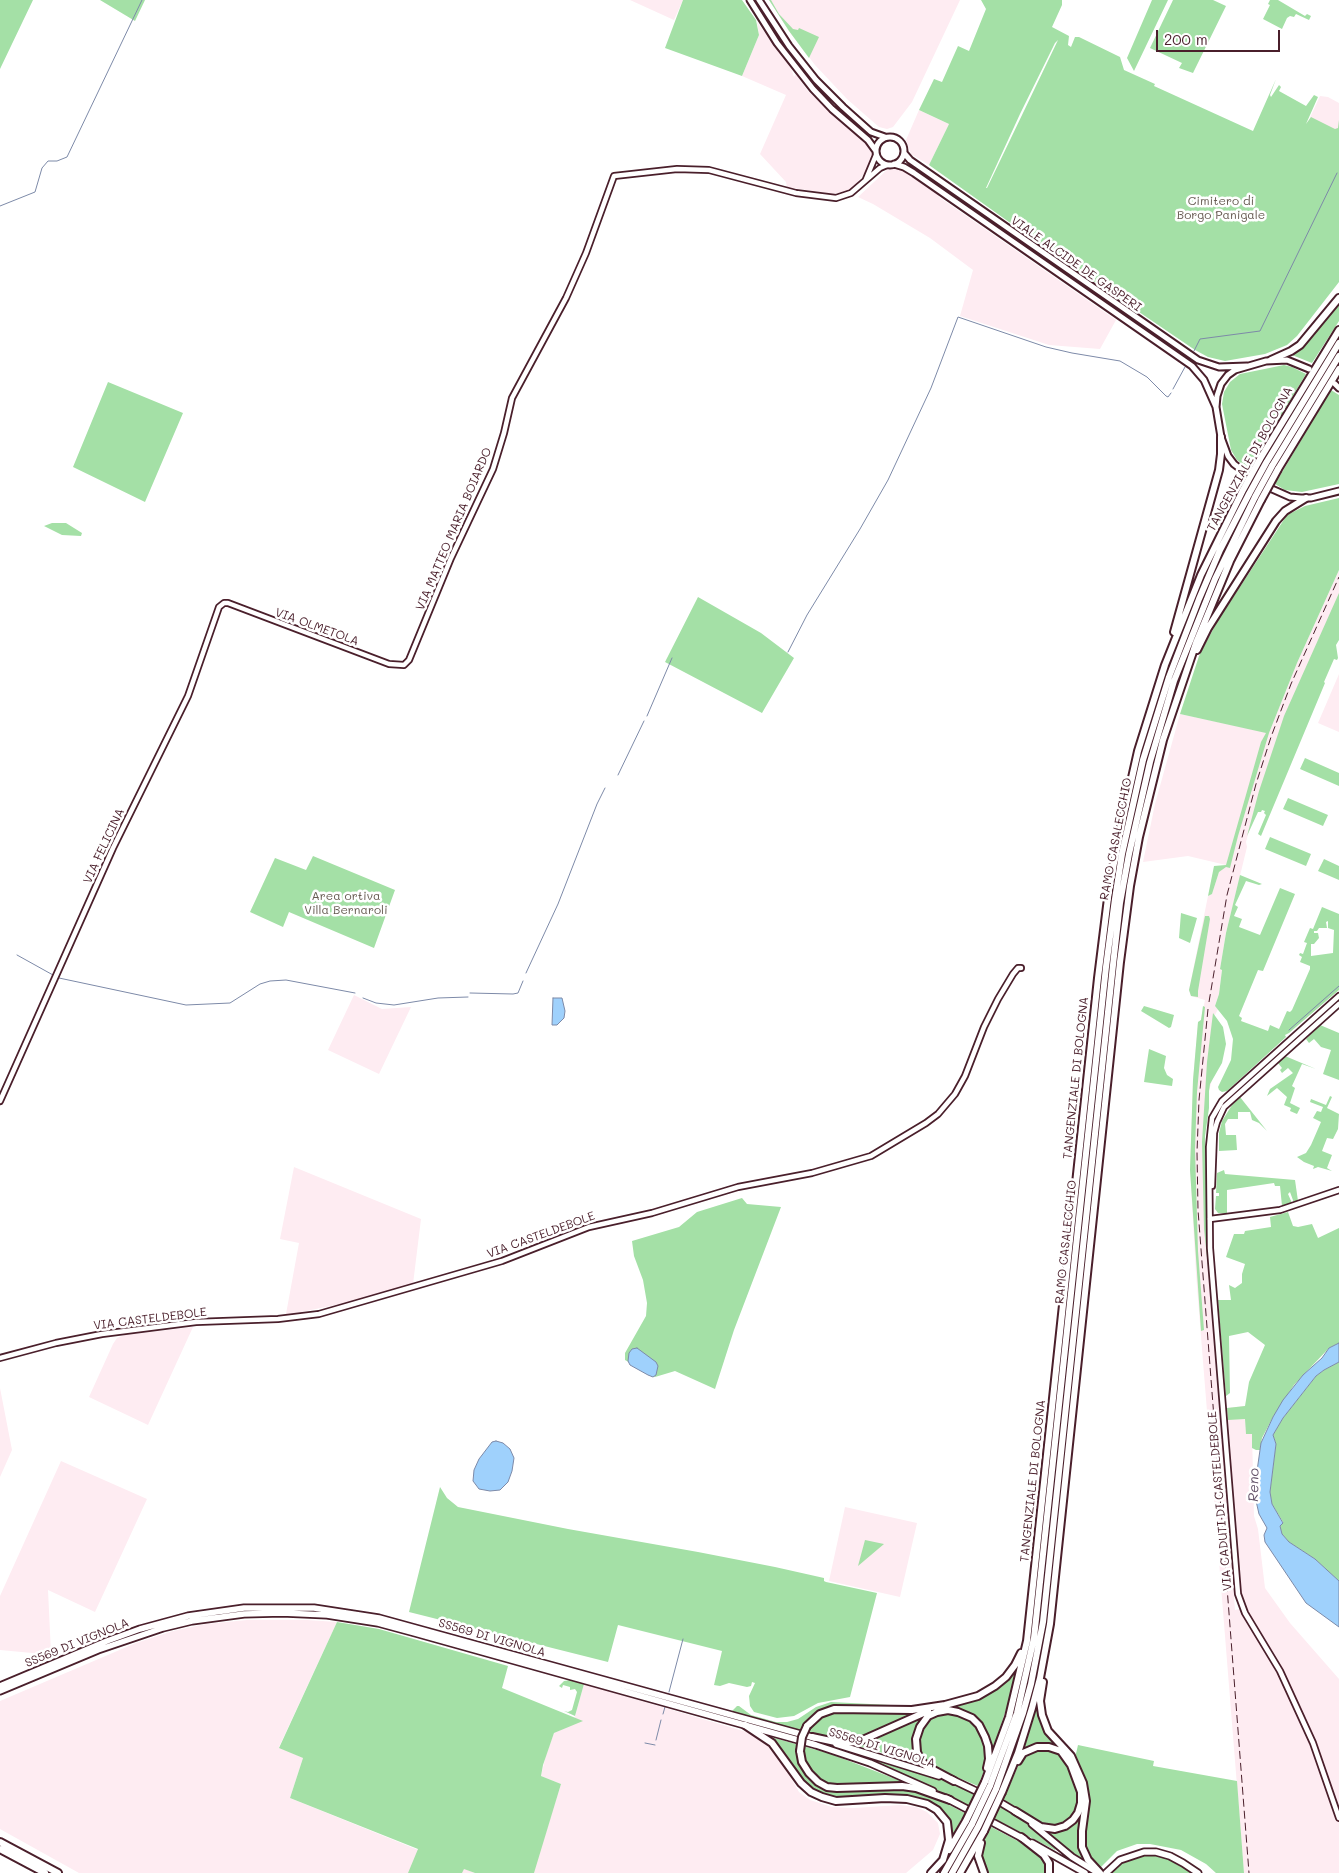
<!DOCTYPE html>
<html>
<head>
<meta charset="utf-8">
<style>
  body { margin:0 }
  #map { position:relative; width:1339px; height:1873px; overflow:hidden; background:#fff; font-family:Mali,sans-serif }
  canvas { display:block }
  .scale { position:absolute; left:1156px; top:30px; width:124px; height:22px; box-sizing:border-box; border:2px solid #4a1f2b; border-top:0; padding-left:6px; font-size:15px; line-height:18px; white-space:nowrap; color:#4a1f2b; -webkit-text-stroke:4px #fff; paint-order:stroke }
</style>
</head>
<body>
<div id="map">
<canvas width="1339" height="1873"></canvas>
<div class="scale">200 m</div>
</div>
<script>
const ctx = document.querySelector('canvas').getContext('2d');
ctx.lineJoin = 'round';
function paint(path, color) { ctx.fillStyle = color; ctx.fill(path, 'evenodd'); }
const toPath = rows => new Path2D(rows.map(r => 'M' + r).join(''));
function strokePath(path, color, width, dash) { ctx.strokeStyle = color; ctx.lineWidth = width; ctx.lineCap = dash ? 'butt' : 'round'; ctx.setLineDash(dash || []); ctx.stroke(path); }
function label(font, color, halo, rows, align = 'center') {
  ctx.font = font + ' Mali,sans-serif'; ctx.lineWidth = 5; ctx.setLineDash([]); ctx.textBaseline = 'middle'; ctx.strokeStyle = halo; ctx.fillStyle = color; for (const [text, x, y, turn = 0] of rows) {
    ctx.save(); ctx.translate(x, y); ctx.rotate((+turn || 0) * Math.PI / 180); ctx.textAlign = isNaN(turn) ? turn : align; if (halo) ctx.strokeText(text, 0, 0); ctx.fillText(text, 0, 0); ctx.restore();
  }
}
const built = toPath([
  [630,0,683,0,674,20],
  [769,0,960,0,912,102,893,127,887,129,879,127,847,99,815,65,789,31],
  [757,22,791,68,794,77,796,74,807,90,868,146,872,153,873,158,869,167,857,183,850,189,845,192,832,194,787,187,786,182,760,154,786,95,742,76,759,35],
  [1320,96,1328,97,1339,103,1339,130,1307,124],
  [919,110,949,124,929,165,911,154,906,140],
  [890,167,902,168,937,193,939,197,1116,320,1100,349,1049,345,960,316,973,270,930,238,873,204,858,197],
  [1339,570,1339,602,1255,808,1246,842,1247,847,1226,933,1220,969,1222,969,1219,994,1215,1006,1218,1009,1215,1015,1212,1080,1209,1091,1205,1136,1207,1247,1235,1610,1245,1608,1241,1595,1239,1581,1227,1408,1245,1406,1246,1433,1252,1433,1254,1516,1258,1529,1265,1588,1290,1623,1339,1679,1339,1873,1244,1873,1196,1274,1190,1170,1193,1080,1198,1022,1201,1020,1205,1000,1191,996,1189,990,1208,896,1212,894,1219,872,1226,865,1188,856,1143,862,1155,804,1180,714,1269,733,1297,663],
  [1339,674,1339,732,1318,723],
  [354,995,382,1009,411,1007,379,1074,328,1050],
  [294,1167,421,1219,413,1284,345,1303,296,1313,286,1314,299,1243,280,1239],
  [193,1327,148,1425,89,1397,113,1344,117,1338,125,1335],
  [0,1388,12,1450,0,1477],
  [61,1461,147,1499,95,1612,48,1590,51,1653,43,1654,0,1650,0,1596],
  [845,1507,917,1523,900,1597,829,1581],
  [247,1620,307,1620,337,1622,279,1747,303,1758,290,1798,475,1873,79,1873,0,1829,0,1701,136,1643,173,1631,206,1624],
  [584,1684,750,1733,772,1746,799,1792,810,1800,832,1807,854,1808,900,1805,916,1807,927,1812,938,1823,940,1834,933,1850,906,1873,533,1873,561,1784,541,1776,546,1755,554,1733,566,1727,574,1720]
]);
const green = toPath([
  [0,0,33,0,0,69],
  [100,0,145,0,135,21],
  [683,0,742,0,756,20,759,35,742,76,665,48],
  [769,0,771,0,779,14,793,29,798,30,799,28,819,37,809,58,789,31],
  [981,0,1062,0,1062,5,1052,27,1069,36,1068,45,1071,47,1075,37,1079,37,1120,57,1124,70,1155,84,1154,86,1253,131,1276,79,1270,95,1271,97,1279,85,1281,87,1279,91,1306,106,1314,95,1318,97,1306,124,1311,117,1335,129,1338,128,1339,120,1339,282,1297,336,1287,345,1265,354,1225,361,1208,357,1195,350,1061,259,929,165,949,124,919,110,934,79,942,82,958,46,969,51,986,9],
  [1058,40,987,188,986,188,1020,114,1055,43],
  [1152,0,1168,0,1134,71,1127,58],
  [1173,0,1213,0,1226,6,1193,73,1179,68,1182,63,1150,48],
  [1270,0,1278,0,1305,16,1307,14,1311,16,1309,20,1296,14,1294,17,1290,16,1287,18,1282,29,1263,19,1270,5,1268,4],
  [1339,302,1339,321,1312,363,1292,355,1304,344],
  [1284,365,1292,367,1306,374,1249,469,1237,460,1231,450,1222,404,1224,392,1230,382,1240,374],
  [108,382,183,413,145,502,73,467],
  [1331,390,1339,395,1339,484,1302,492,1285,490,1275,484],
  [1339,498,1339,570,1297,663,1269,733,1238,836,1230,868,1226,867,1219,872,1212,894,1208,896,1214,866,1226,865,1261,742,1266,733,1180,714,1199,656,1217,622,1287,515,1305,506],
  [52,523,66,523,82,533,81,536,62,535,44,526],
  [1339,593,1339,640,1336,645,1338,658,1337,660,1334,659,1324,682,1325,683,1261,836,1258,834,1266,815,1264,813,1265,811,1262,810,1261,812,1258,812,1247,836,1259,791,1284,716],
  [698,597,761,633,794,658,762,713,665,662],
  [1305,758,1339,773,1339,786,1300,769],
  [1288,798,1328,815,1323,826,1283,809],
  [1270,837,1311,854,1306,866,1265,849],
  [313,856,395,890,374,948,289,912,283,927,250,912,275,858,306,870],
  [1324,859,1339,866,1339,880,1318,871],
  [1240,875,1262,884,1259,885,1246,881,1235,905,1238,907,1234,916,1242,919,1239,927,1260,935,1280,888,1295,894,1263,971,1258,970,1239,1016,1242,1018,1241,1021,1268,1031,1270,1025,1279,1029,1287,1011,1290,1012,1292,1010,1310,969,1310,966,1300,962,1302,957,1299,955,1300,953,1303,954,1307,943,1304,942,1310,928,1313,929,1322,907,1339,914,1339,990,1289,1033,1285,1035,1286,1037,1227,1091,1222,1092,1219,1090,1218,1087,1231,1060,1233,1039,1227,1021,1215,1006,1219,994,1222,970,1220,969,1226,933],
  [1328,921,1328,928,1334,930,1333,953,1311,956,1311,944,1314,944,1319,938,1318,933,1314,933,1314,931,1317,931,1319,928,1327,928,1326,922],
  [1181,913,1197,918,1190,943,1179,938],
  [1205,916,1209,916,1210,919,1198,991,1198,997,1191,996,1189,990],
  [1144,1006,1174,1015,1171,1027,1169,1028,1141,1011],
  [1203,1006,1205,1007,1197,1092,1195,1149,1198,1251,1204,1330,1201,1331,1190,1170,1193,1080,1198,1022,1201,1020],
  [1213,1013,1223,1027,1226,1044,1222,1063,1210,1084,1209,1091,1209,1108,1205,1136,1208,1267,1204,1229,1202,1142,1207,1062],
  [1320,1025,1339,1033,1339,1080,1323,1074,1331,1050,1321,1047,1314,1039,1309,1043,1306,1039],
  [1149,1049,1166,1056,1164,1068,1167,1075,1173,1079,1172,1086,1144,1082],
  [1285,1056,1316,1069,1302,1064,1292,1086,1295,1088,1290,1103,1300,1108,1297,1114,1290,1111,1291,1108,1284,1105,1287,1097,1277,1088,1267,1096,1270,1089,1293,1073,1288,1068,1282,1073,1280,1070,1282,1068,1278,1063],
  [1330,1096,1332,1097,1327,1108,1339,1114,1338,1129,1333,1139,1327,1138,1322,1151,1332,1155,1327,1168,1332,1171,1318,1167,1313,1169,1314,1166,1304,1162,1297,1157,1306,1153,1311,1145,1321,1122,1313,1118,1317,1111,1321,1112,1323,1107,1310,1102,1311,1099,1326,1105],
  [1240,1097,1267,1131,1259,1123,1252,1120,1250,1112,1238,1112,1238,1119,1228,1119,1225,1124,1226,1135,1236,1135,1237,1150,1219,1151,1219,1133,1222,1121,1232,1105],
  [1224,1170,1225,1174,1295,1180,1298,1201,1294,1203,1290,1192,1288,1194,1292,1203,1282,1206,1280,1186,1275,1186,1274,1183,1227,1190,1227,1214,1218,1213,1215,1209,1216,1196,1219,1196,1219,1193,1216,1193,1217,1173],
  [742,1198,747,1204,781,1207,734,1330,715,1389,675,1371,655,1377,625,1360,625,1353,646,1316,647,1303,643,1280,634,1256,632,1241,679,1227,697,1212],
  [1288,1212,1293,1226,1298,1227,1312,1224,1318,1238,1339,1228,1339,1343,1329,1348,1294,1385,1273,1417,1262,1438,1260,1450,1256,1450,1252,1448,1252,1434,1246,1434,1245,1419,1228,1420,1227,1408,1245,1406,1249,1382,1265,1345,1248,1332,1229,1336,1230,1393,1226,1396,1218,1300,1231,1300,1229,1285,1235,1288,1242,1283,1242,1274,1245,1264,1226,1257,1234,1234,1244,1234,1245,1231,1271,1227,1270,1217],
  [1339,1362,1339,1581,1315,1559,1289,1542,1282,1534,1280,1526,1283,1522,1272,1504,1270,1492,1276,1444,1273,1435,1283,1418,1316,1376,1324,1370],
  [440,1487,447,1498,458,1507,568,1529,698,1552,775,1567,824,1578,824,1581,826,1582,877,1593,850,1697,818,1703,794,1716,777,1718,754,1712,750,1706,749,1696,755,1683,752,1682,751,1686,747,1687,729,1683,720,1686,714,1685,722,1651,618,1625,608,1662,409,1612],
  [865,1540,884,1544,858,1566],
  [337,1622,379,1629,508,1666,502,1688,583,1721,554,1733,543,1765,541,1776,561,1784,534,1873,475,1873,464,1869,462,1873,408,1873,418,1849,290,1798,303,1758,279,1748],
  [1015,1669,1017,1670,1012,1691,992,1752,983,1727,944,1707,971,1700],
  [571,1680,584,1684,575,1716,564,1711,568,1712,572,1710,577,1692,575,1689,570,1690,570,1687,563,1685,562,1688,559,1686,564,1681],
  [831,1702,910,1706,940,1704,914,1708,831,1707,819,1711,804,1726,831,1711,916,1712,917,1713,862,1739,851,1741,832,1739,731,1712,737,1706,739,1706,751,1715,776,1722,787,1722,798,1719,816,1707],
  [1036,1710,1038,1710,1061,1748,1043,1744,1024,1749],
  [949,1712,963,1715,978,1726,987,1749,985,1768,980,1781,1006,1794,1022,1757,1037,1748,1057,1751,1069,1764,1078,1792,1079,1804,1073,1816,1063,1824,1054,1827,1045,1826,1006,1801,978,1786,928,1765,921,1757,918,1744,922,1727,932,1716],
  [926,1714,918,1722,914,1732,912,1743,916,1759,915,1762,858,1746],
  [771,1737,831,1754,906,1783,846,1786,830,1785,813,1775,797,1750,800,1762,818,1785,872,1788,909,1789,934,1797,1035,1850,1039,1853,1046,1864,1047,1873,987,1873,980,1858,982,1845,988,1831,962,1818,952,1837,948,1821,911,1797,891,1795,840,1799,828,1797,810,1789,795,1773,782,1751,771,1739],
  [804,1738,940,1778,975,1793,1002,1807,1021,1819,1056,1848,1055,1850,954,1798,952,1798,892,1769,842,1750],
  [1078,1745,1154,1761,1153,1766,1237,1781,1244,1873,1216,1873,1206,1864,1181,1850,1150,1844,1137,1844,1117,1851,1099,1869,1092,1862,1085,1849,1084,1831,1089,1799,1086,1785,1075,1758],
  [1083,1805,1084,1859,1082,1860,1047,1832,1060,1830],
  [1141,1853,1163,1855,1196,1873,1108,1873,1121,1861]
]);
const water = toPath([
  [553,998,562,998,565,1011,564,1018,557,1025,552,1025,553,998],
  [1339,1343,1339,1362,1324,1370,1316,1376,1283,1418,1273,1435,1276,1444,1270,1492,1272,1504,1283,1523,1280,1526,1282,1534,1289,1542,1315,1559,1339,1581,1339,1627,1306,1603,1265,1542,1264,1535,1267,1528,1259,1514,1254,1492,1261,1443,1273,1417,1283,1400,1303,1375,1322,1358,1329,1348,1339,1343],
  [637,1348,656,1362,658,1366,656,1375,653,1377,648,1375,630,1365,628,1361,629,1353,632,1349,637,1348],
  [496,1441,503,1443,510,1449,514,1458,512,1471,508,1482,500,1490,490,1491,479,1489,473,1481,474,1470,479,1459,492,1442,496,1441]
]);
const stream = toPath([
  [0,206,35,192,42,168,48,161,57,161,67,157,142,0],
  [1194,351,1200,339,1260,331,1337,173],
  [1173,389,1185,367],
  [788,652,807,615,860,529,888,480,931,388,958,317,1046,347,1072,353,1120,361,1147,377,1166,396,1168,397,1171,393],
  [647,716,672,658],
  [618,775,644,721],
  [17,955,53,975],
  [526,973,558,904,597,804,605,788],
  [59,978,186,1005,230,1003,260,984,270,981,286,980,355,993],
  [470,993,513,994,518,993,523,981],
  [363,998,376,1003,394,1005,438,998,468,997],
  [1289,1030,1339,986],
  [669,1692,683,1639],
  [663,1714,665,1707],
  [656,1740,661,1720],
  [645,1743,655,1745]
]);
const tertiary = toPath([
  [866,179,876,155],
  [0,1101,113,848,188,696,219,607,224,603,228,603,389,664,404,665,409,660,451,558,493,469,504,433,512,398,566,298,586,253,614,176,677,169,709,170,796,193,836,198,851,193,880,168,887,165],
  [1210,1219,1280,1210,1339,1190],
  [0,1358,56,1343,102,1334,196,1322,278,1319,319,1314,502,1261,589,1227,652,1213,738,1187,812,1173,871,1156,926,1123,938,1114,955,1094,965,1076,984,1027,998,999,1013,974,1018,968,1021,968]
]);
const secondary = toPath([
  [1339,996,1222,1101,1212,1118,1209,1147,1210,1248,1238,1594,1245,1613,1280,1671,1313,1743,1339,1818],
  [1212,1186,1214,1133,1217,1122,1224,1107,1339,1004]
]);
const primary = toPath([
  [750,0,777,43,813,89,832,109,868,140,876,151],
  [759,0,789,46,816,80,843,107,871,132,885,137],
  '876 151a14 14 0 1 1 28 0a14 14 0 1 1-28 0Z',
  [904,153,910,160,1198,360,1219,367,1247,366],
  [894,164,904,167,914,173,1192,366,1204,380,1216,407],
  [1335,384,1339,388],
  [1247,474,1234,464,1228,456,1221,437,1216,407,1217,396,1221,384,1228,375,1235,370,1266,361,1287,360,1309,369],
  [1272,489,1290,497,1301,498,1311,498,1339,491]
]);
const trunk = toPath([
  [0,1686,107,1641,140,1629,188,1616,244,1608,314,1608,379,1618,815,1738],
  [0,1691,98,1650,163,1628,192,1621,244,1614,282,1613,327,1615,378,1623,415,1633,816,1745,870,1763,933,1791],
  [836,1744,939,1776],
  [951,1779,976,1791],
  [946,1798,967,1809],
  [1003,1804,1018,1813],
  [994,1823,1024,1839],
  [1032,1824,1072,1857,1098,1873],
  [1032,1843,1085,1873],
  [1106,1873,1120,1860,1144,1852,1156,1852,1170,1856,1183,1863,1198,1873]
]);
const motorway = toPath([
  [1271,360,1291,351,1300,345,1339,298],
  [1260,459,1339,330],
  [1266,463,1339,343],
  [1272,466,1339,356],
  [1278,469,1339,369],
  [1174,632,1219,470,1221,454,1221,437],
  [1197,650,1208,628,1276,521,1285,511,1306,498],
  [1043,1682,1040,1701,1042,1715,1048,1731,1071,1756,1083,1783,1086,1801,1082,1831,1082,1847,1088,1860,1100,1873],
  [745,1725,772,1743,801,1783,811,1792,822,1797,836,1801,885,1798,907,1799,927,1804,937,1810,947,1822,949,1840,943,1860,931,1873],
  [807,1726,820,1714,834,1709,912,1710,945,1705,978,1696,995,1686,1006,1677,1015,1665,1021,1653],
  [812,1737,840,1743,858,1742,928,1711],
  [800,1751,802,1762,809,1773,818,1782,827,1787,837,1788,902,1786,916,1788,950,1800],
  [954,1781,926,1766,920,1759,917,1752,916,1739,920,1727,928,1716,937,1712,948,1710,958,1712,972,1718,979,1725,985,1737,988,1746,989,1759,987,1768],
  [985,1782,1009,1717,1027,1641,1098,978,1109,890,1120,831,1138,751,1165,665,1201,575,1243,490],
  [990,1786,1017,1713,1034,1638,1106,967,1115,899,1122,854,1143,760,1169,677,1199,599,1220,550,1249,494],
  [996,1789,1023,1713,1031,1684,1043,1622,1113,965,1120,903,1129,854,1150,762,1174,681,1215,579,1255,497],
  [1002,1792,1018,1753,1032,1708,1040,1678,1050,1624,1120,962,1130,886,1139,837,1163,740,1196,643,1230,561,1261,500],
  [1015,1811,1041,1827,1055,1829,1065,1826,1073,1820,1078,1813,1081,1803,1081,1792,1071,1765,1061,1751,1049,1747,1037,1747,1023,1753,1018,1761],
  [1021,1837,1044,1855,1049,1863,1049,1873],
  [0,1842,58,1873],
  [981,1843,978,1856,984,1873],
  [0,1849,45,1873],
  [949,1850,966,1821],
  [944,1873,972,1824],
  [952,1873,978,1827],
  [960,1873,984,1831]
]);
const rail = toPath([
  [1209,1002,1227,895,1256,784,1271,737,1291,684,1339,577],
  [1208,1009,1199,1100,1197,1152,1198,1210,1249,1873]
]);
const motorwayBridge = toPath([
  [1243,490,1260,459],
  [1249,494,1266,463],
  [1255,497,1272,466],
  [1261,500,1278,469],
  [800,1751,802,1737,807,1726],
  [966,1821,985,1782],
  [972,1824,990,1786],
  [978,1827,996,1789],
  [984,1831,1002,1792]
]);
const parkNames = [
  ["Cimitero di",1221,201],
  ["Borgo Panigale",1221,215],
  ["Area ortiva",346,896],
  ["Villa Bernaroli",346,910]
];
const streetNames = [
  ["VIALE ALCIDE DE GASPERI",1076,264,35],
  ["TANGENZIALE DI BOLOGNA",1250,459,-61],
  ["VIA MATTEO MARIA BOIARDO",454,529,-67],
  ["VIA OLMETOLA",317,627,20],
  ["RAMO CASALECCHIO",1116,839,-79],
  ["VIA FELICINA",104,846,-65],
  ["TANGENZIALE DI BOLOGNA",1076,1078,-84],
  ["VIA CASTELDEBOLE",541,1235,-20],
  ["RAMO CASALECCHIO",1066,1242,-84],
  ["VIA CASTELDEBOLE",150,1319,-7],
  ["TANGENZIALE DI BOLOGNA",1033,1481,-84],
  ["VIA CADUTI DI CASTELDEBOLE",1220,1501,-95],
  ["SS569 DI VIGNOLA",492,1638,16],
  ["SS569 DI VIGNOLA",77,1643,-22],
  ["SS569 DI VIGNOLA",882,1748,17]
];
const waterNames = [
  ["Reno",1254,1485,-89]
];
paint(built, '#feecf2');
paint(green, '#a4e0a6');
paint(water, '#9fd1fc');
strokePath(water, '#7d8aa8', 1);
strokePath(stream, '#7d8aa8', 1);
strokePath(tertiary, '#4a1f2b', 8);
strokePath(secondary, '#4a1f2b', 8);
strokePath(primary, '#4a1f2b', 9);
strokePath(trunk, '#4a1f2b', 9);
strokePath(motorway, '#4a1f2b', 10);
strokePath(tertiary, '#fff', 4.5);
strokePath(secondary, '#fff', 4.5);
strokePath(primary, '#fff', 5);
strokePath(trunk, '#fff', 5.5);
strokePath(motorway, '#fff', 6);
strokePath(rail, '#4a1f2b', 1, [8, 4]);
strokePath(motorwayBridge, '#4a1f2b', 10, []);
strokePath(motorwayBridge, '#fff', 6);
label('12px', '#655950', '#fff', parkNames);
label('12px', '#4a1f2b', '#fff', streetNames);
label('italic 14px', '#64546a', '#fff', waterNames);
</script>
</body>
</html>
